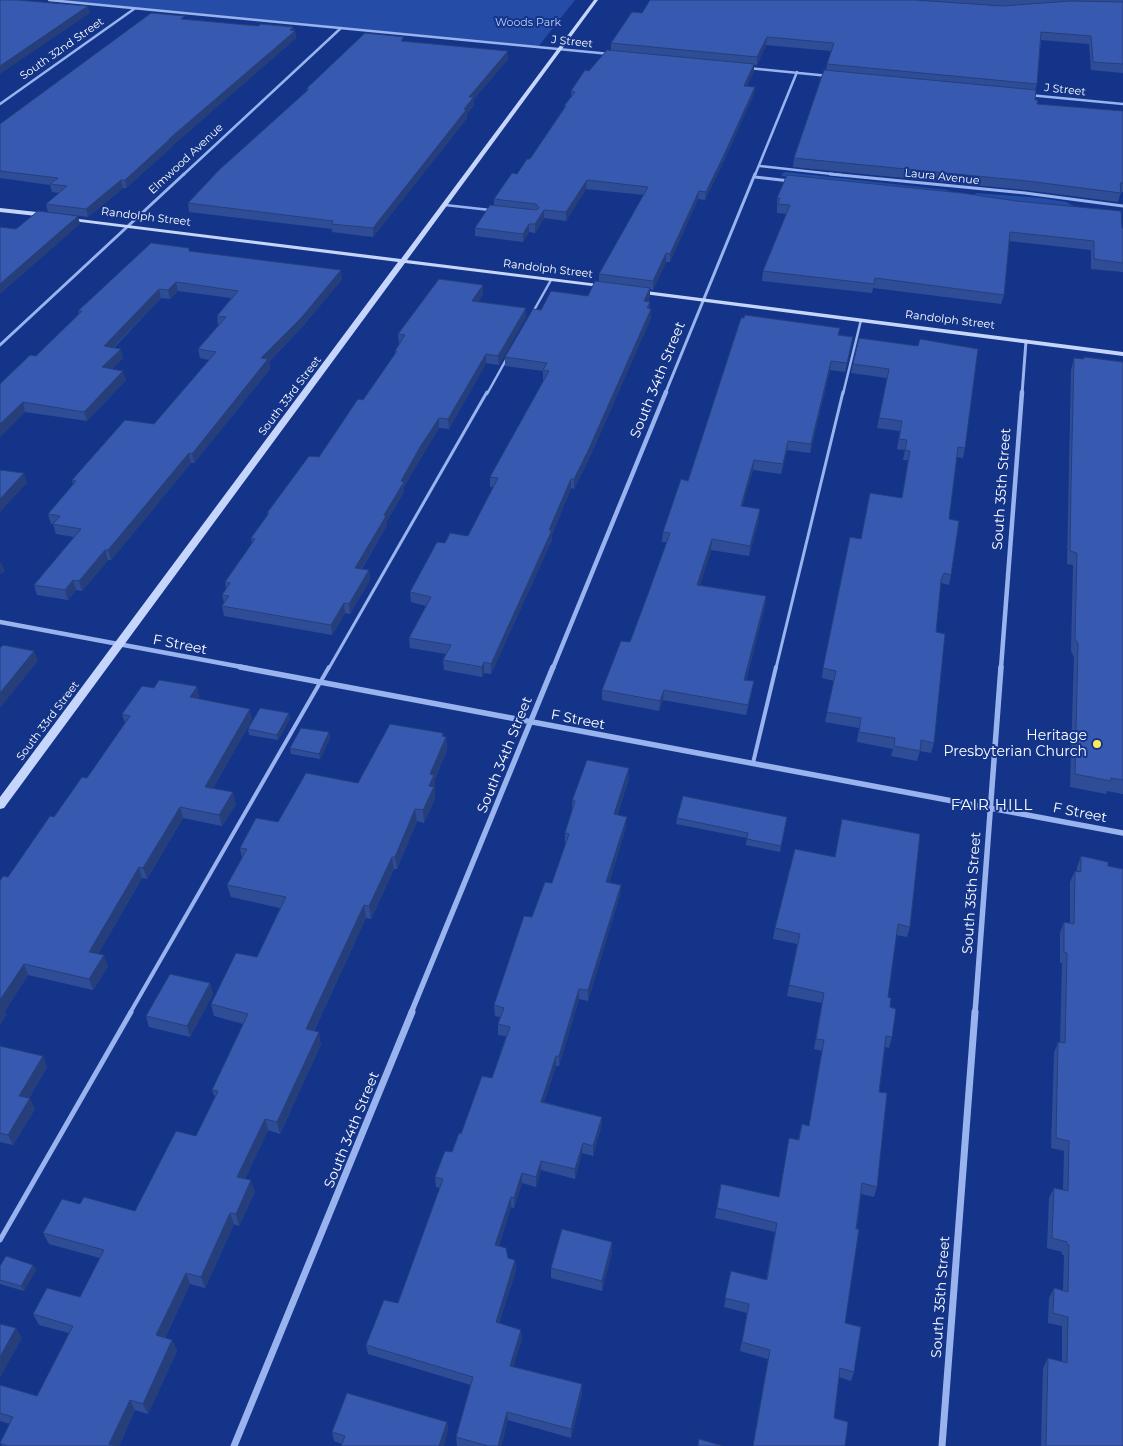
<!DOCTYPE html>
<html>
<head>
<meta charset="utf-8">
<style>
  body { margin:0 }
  canvas { display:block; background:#133488 }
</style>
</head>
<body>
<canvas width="1123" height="1446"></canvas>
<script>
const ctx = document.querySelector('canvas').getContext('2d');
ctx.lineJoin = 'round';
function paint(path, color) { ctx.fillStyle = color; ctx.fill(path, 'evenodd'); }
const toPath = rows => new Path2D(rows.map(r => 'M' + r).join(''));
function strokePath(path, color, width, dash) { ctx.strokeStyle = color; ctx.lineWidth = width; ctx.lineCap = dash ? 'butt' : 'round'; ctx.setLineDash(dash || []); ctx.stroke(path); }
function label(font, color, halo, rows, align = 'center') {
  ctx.font = font + ' Montserrat,sans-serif'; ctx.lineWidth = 4; ctx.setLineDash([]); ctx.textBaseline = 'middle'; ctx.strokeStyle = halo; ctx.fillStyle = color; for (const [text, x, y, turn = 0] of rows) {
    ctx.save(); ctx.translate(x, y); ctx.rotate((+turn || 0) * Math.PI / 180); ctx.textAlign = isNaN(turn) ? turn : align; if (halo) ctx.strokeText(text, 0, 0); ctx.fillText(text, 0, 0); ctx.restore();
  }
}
const green = toPath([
  [49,0,575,0,538,47],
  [785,172,947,190,953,193,791,177,782,176,782,174],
  [976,193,1041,198,1066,202,1074,206,1032,206,974,196]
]);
const serviceFar3 = toPath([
  [445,205,490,210],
  [533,312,551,280],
  [487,394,507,358],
  [843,394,861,320]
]);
const serviceFar2 = toPath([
  [329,668,487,392],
  [776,668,843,392]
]);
const serviceFar1 = toPath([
  [753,763,776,667],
  [130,1013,329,667]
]);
const service = toPath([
  [0,1240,131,1012]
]);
const minorFar4 = toPath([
  [49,0,610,54],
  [748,68,829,76],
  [1029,95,1123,104],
  [0,104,134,9],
  [760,166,841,175],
  [183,175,341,28],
  [755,175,797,72]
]);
const minorFar3 = toPath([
  [830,174,1025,193,1123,206],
  [755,177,790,181],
  [0,345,184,174],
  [665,394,755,174],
  [1022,394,1026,341]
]);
const minorFar2 = toPath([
  [0,622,247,668],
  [553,668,666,392],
  [1001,668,1022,392]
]);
const minorFar1 = toPath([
  [240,667,1123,833],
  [411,1013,553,667],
  [975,1013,1001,667]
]);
const minor = toPath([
  [234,1446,412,1012],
  [942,1446,975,1012]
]);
const secondary = toPath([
  [594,0,598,0,407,260,606,285,609,287,608,288,405,263,4,808,0,809,0,797,398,262,65,220,63,219,63,217,401,259,594,0],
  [0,208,46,213,49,215,46,217,0,212,0,208],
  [638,290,1123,352,1123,356,636,293,635,292,638,290]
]);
const wall = toPath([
  [650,0,1123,0,1123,73,1091,70,1089,44,1041,40,1037,84,1035,90,1035,100,1037,104,1123,111,1123,192,1121,192,1118,202,1025,190,793,167,794,158,826,70,827,64,831,51,766,45,757,65,754,65,754,71,747,86,755,87,754,94,722,165,705,200,698,199,670,262,666,262,653,290,650,289,650,297,648,302,650,302,649,308,651,309,651,318,588,461,574,489,571,488,552,535,552,540,491,674,484,673,482,677,444,670,443,660,446,654,410,648,409,638,426,606,411,602,410,592,445,543,468,536,493,487,490,487,490,477,544,380,543,380,543,371,505,366,505,357,541,310,588,296,599,282,599,274,644,195,586,189,566,221,544,218,535,233,529,232,523,242,475,236,475,228,494,205,494,199,517,174,530,159,564,108,564,106,571,97,571,91,589,71,611,50,611,43,642,13],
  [185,19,258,26,293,27,294,31,295,31,296,38,172,146,172,147,126,188,123,188,88,217,48,212,46,204,59,193,52,192,50,185,0,178,0,124],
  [405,42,508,51,508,59,474,99,474,105,467,114,467,118,373,237,332,232,332,229,189,212,188,203,307,91,306,89],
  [777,198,1123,229,1123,272,1091,269,1091,250,1009,241,1004,295,1001,304,873,288,872,293,762,281,763,271,787,214,777,213],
  [190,251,342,279,303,326,269,362,270,369,194,463,191,463,111,560,108,560,82,591,76,590,68,600,37,595,34,585,74,537,56,534,53,524,51,524,48,514,73,485,72,480,154,424,209,360,200,358,198,349,219,325,218,325,217,316,231,298,178,291,170,299,161,298,114,348,123,358,112,369,126,380,87,421,25,412,0,437,0,384,36,356,79,314,78,311],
  [483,294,478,302,526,317,499,365,486,363,449,429,439,428,421,457,404,487,404,492,387,521,387,525,362,569,369,570,370,580,350,614,345,613,332,635,224,616,222,606,224,603,222,595,226,589,225,582,252,543,251,538,268,515,267,513,319,457,363,400,395,354,395,351,400,343,399,343,398,334],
  [839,335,853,337,845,372,830,370,810,453,787,450,781,474,753,470,742,506,759,519,749,556,711,550,700,585,766,596,765,606,746,680,752,691,746,715,663,700,659,711,602,700,602,690,630,642,648,594,667,542,662,542,663,532,688,481],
  [859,338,965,448,963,458,957,457,949,519,951,575,949,585,941,583,936,632,934,743,931,753,920,751,917,761,891,756,893,749,857,742,859,728,825,722,834,681,822,678,823,668,861,539,902,498,908,460,903,460,905,450,897,449,900,431,877,428,887,378,851,373],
  [1084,357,1123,362,1123,794,1107,791,1106,794,1070,787,1074,657,1071,651,1073,565,1067,564,1071,370,1074,358,1083,359],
  [197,687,199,698,199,699,252,720,213,788,236,804,222,826,183,818,147,879,142,878,98,954,108,966,93,990,28,975,5,1011,6,1015,0,1025,0,881,8,877,54,817,87,778,125,723,122,714,154,688],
  [289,713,290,719,278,740,249,735,248,729],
  [329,732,330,738,320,759,291,754,290,748],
  [443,733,444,737,446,737,447,750,435,779,435,799,424,823,417,821,397,869,394,869,371,919,366,918,314,1031,321,1044,280,1134,268,1130,245,1179,255,1192,239,1226,234,1224,205,1288,190,1284,165,1338,172,1340,177,1351,148,1414,135,1410,119,1446,2,1446,0,1443,10,1424,0,1421,0,1385,37,1396,69,1333,39,1325,33,1314,80,1297,100,1258,49,1244,43,1233,80,1204,135,1211,196,1136,215,1098,212,1090,243,1024,214,1016,211,1004,257,957,280,908,231,897,227,885,242,858,240,848,278,822,358,783],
  [629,779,617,815,626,827,609,883,621,885,620,895,588,1001,579,999,559,1066,556,1066,544,1102,602,1117,601,1127,593,1156,582,1153,575,1179,541,1170,536,1187,522,1183,514,1208,511,1207,499,1246,508,1258,515,1260,516,1270,499,1323,522,1339,513,1367,582,1384,582,1393,571,1438,508,1420,501,1446,457,1446,456,1437,471,1385,368,1354,366,1345,398,1303,440,1188,436,1187,435,1177,452,1152,492,1078,506,1036,498,1035,498,1024,500,1017,495,1016,494,1005,532,917,552,883,566,844,565,844,565,833,572,811,572,801],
  [787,817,780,852,746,845,747,838,676,824,677,818],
  [795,849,910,927,907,937,896,935,888,997,892,1037,889,1048,885,1047,879,1092,877,1187,874,1197,861,1194,845,1323,854,1372,851,1381,839,1377,834,1418,845,1446,753,1446,768,1359,740,1351,747,1313,724,1307,731,1271,766,1280,775,1232,715,1218,721,1184,779,1197,798,1140,802,1124,809,1126,822,1051,814,1049,822,1003,787,996,797,944,773,939,775,928],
  [1081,856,1123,1446,1041,1446,1043,1368,1048,1358,1062,1362,1062,1326,1048,1323,1049,1298,1054,1288,1063,1291,1064,1255,1062,1255,1062,1252,1047,1248,1049,1198,1054,1188,1063,1190,1064,1151,1051,1148,1054,1053,1058,1042,1060,1043,1062,963,1060,963,1060,933,1064,922,1070,923,1070,882,1075,871,1077,871,1077,867],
  [210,983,213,994,190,1037,149,1027,146,1016],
  [0,1046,47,1067,29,1098,35,1109,13,1145,0,1142],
  [612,1252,602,1291,551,1278,551,1268],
  [33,1265,36,1270,24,1291,0,1284,0,1266],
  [447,1422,448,1431,342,1444,334,1441,332,1432]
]);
const shadedWall = toPath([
  [88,6,90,13,0,74,0,66],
  [293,27,294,32,295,31,296,38,172,146,172,147,126,188,125,180,169,139],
  [767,37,766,45,757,65,757,57],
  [508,51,508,59,474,99,474,105,467,114,467,118,373,237,373,228,464,109,469,97],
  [754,64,754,71,743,93,744,86],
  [755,87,754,94,722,165,705,200,706,192],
  [121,180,123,188,88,217,86,209],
  [587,180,586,189,566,221,566,212],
  [699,191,698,199,670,262,670,254],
  [544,210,544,218,535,233,535,224],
  [78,216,80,224,0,294,0,284],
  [529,224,529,232,523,242,523,234],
  [666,253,666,262,653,290,653,281],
  [341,270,342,279,303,326,269,362,270,369,194,463,192,454,261,358],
  [176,282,178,291,170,299,168,290],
  [483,285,483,294,473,310,472,301],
  [650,288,650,297,644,310,644,301],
  [159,289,161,298,106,355,104,346],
  [526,308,526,317,499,365,498,356],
  [651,309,651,318,588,461,574,489,574,479],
  [121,349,123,358,104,377,102,367],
  [486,354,486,363,449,429,448,419],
  [831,361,830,370,810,453,811,444],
  [123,371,126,380,87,421,84,412],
  [23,402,25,412,0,437,0,424],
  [439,418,439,428,404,487,404,492,387,521,387,525,356,578,355,568,384,515,401,481,420,447],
  [788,441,787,450,781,474,783,464],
  [189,453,191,463,111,560,108,550],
  [754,460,753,470,740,516,741,506],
  [24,473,27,483,0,512,0,499],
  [571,479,571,488,552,535,552,540,491,674,491,664,549,530],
  [760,509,759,519,749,556,750,546],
  [712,539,711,550,697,595,697,585],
  [105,550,108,560,82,591,79,581],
  [1,562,5,572,0,574,0,563],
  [369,570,370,580,350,614,349,604],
  [73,580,76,590,68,600,65,590],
  [766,596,765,606,743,690,744,680],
  [344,603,345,613,332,635,331,625],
  [34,651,38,661,0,708,0,693],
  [484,662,484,673,482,677,482,667],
  [197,687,199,698,193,708,190,697],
  [664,690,663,700,659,711,660,701],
  [250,709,252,720,207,798,205,787],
  [289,713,290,719,278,740,277,735],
  [329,732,330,738,320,759,319,754],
  [443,733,444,741,446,737,447,750,435,779,435,799,424,823,423,810,429,786,430,774],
  [629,768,629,779,613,825,614,814],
  [233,792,236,804,222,826,219,815],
  [180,807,183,818,147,879,143,868],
  [415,809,417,821,397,869,395,857],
  [627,817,626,827,606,892,606,882],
  [392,857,394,869,371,919,369,906],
  [139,867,142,878,93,963,89,952],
  [621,885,620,895,588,1001,588,990],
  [364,905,366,918,309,1041,306,1029],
  [104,955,108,966,93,990,89,979],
  [24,964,28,975,5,1011,6,1015,0,1025,0,1000],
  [210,983,213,994,190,1037,187,1026],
  [579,989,579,999,559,1066,559,1056],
  [319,1032,321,1044,280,1134,277,1122],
  [43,1056,47,1067,24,1106,19,1096],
  [556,1056,556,1066,541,1112,541,1102],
  [30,1098,35,1109,13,1145,8,1135],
  [602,1117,601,1127,593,1156,593,1146],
  [265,1119,268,1130,241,1188,237,1177],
  [583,1143,582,1153,575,1179,575,1169],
  [541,1161,541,1170,536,1187,536,1177],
  [522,1173,522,1183,514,1208,514,1198],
  [251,1180,255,1192,239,1226,236,1214],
  [511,1197,511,1207,496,1254,495,1245],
  [230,1213,234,1224,205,1288,201,1277],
  [612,1242,612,1252,602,1291,602,1281],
  [515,1260,516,1270,496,1331,496,1322],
  [33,1265,36,1270,24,1291,21,1286],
  [186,1273,190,1284,161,1346,156,1335],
  [16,1328,22,1338,0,1378,0,1357],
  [521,1330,522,1339,511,1375,510,1366],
  [172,1340,177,1351,148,1414,143,1404],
  [582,1384,582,1393,571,1438,571,1429],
  [130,1400,135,1410,119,1446,110,1446,109,1444],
  [507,1412,508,1420,501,1446,498,1446],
  [447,1422,448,1431,444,1446,439,1446]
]);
const building = toPath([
  [0,0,17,0,88,6,0,66,0,0],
  [650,0,915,0,1002,6,1071,1,1123,2,1123,64,1093,62,1091,36,1041,32,1037,84,827,64,834,43,767,37,757,57,611,43,632,12,642,13,650,0],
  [151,13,185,16,181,19,258,26,261,24,293,27,290,30,295,31,169,139,170,139,125,180,121,180,86,209,46,204,67,186,50,184,58,178,0,171,0,124,151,13],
  [365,33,404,37,401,41,508,51,469,97,474,97,464,109,466,110,373,228,331,224,333,221,188,203,219,170,309,89,306,89,365,33],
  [607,50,754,64,744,86,755,87,723,157,706,192,699,191,670,254,666,253,653,281,599,274,648,187,587,180,566,212,544,210,535,224,529,224,523,234,475,228,490,205,536,210,539,208,536,204,494,199,512,173,517,174,527,159,530,159,566,106,564,106,575,92,571,91,585,70,589,71,607,50],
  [824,70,1036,90,1035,100,1038,100,1037,104,1123,111,1123,183,1120,183,1121,193,1027,181,794,158,824,70],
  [787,175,962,193,1016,201,1121,211,1122,228,1123,229,1123,263,1094,259,1094,241,1010,232,1004,295,875,278,874,284,763,271,790,205,778,204,780,198,777,198,787,175],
  [38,211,78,216,0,284,0,227,16,229,38,211],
  [151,243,189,248,189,251,341,270,302,317,261,358,268,359,192,454,189,453,108,550,105,550,79,581,73,580,65,590,34,585,81,529,53,524,60,516,48,514,76,481,72,480,125,420,154,424,216,352,198,349,226,317,217,316,238,291,176,282,168,290,159,289,104,346,121,349,102,367,123,371,84,412,23,402,0,424,0,384,30,355,36,356,82,311,78,311,151,243],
  [439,279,483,285,472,301,526,308,498,356,486,354,448,419,439,418,420,447,401,481,404,482,384,515,386,516,355,568,369,570,349,604,344,603,331,625,222,606,229,596,222,595,230,583,225,582,255,539,251,538,269,513,267,513,309,456,319,457,358,399,363,400,397,351,395,351,405,335,398,334,439,279],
  [595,281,650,288,644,301,650,302,647,308,651,309,588,451,574,479,571,479,549,530,552,530,491,664,484,662,482,667,443,660,451,645,409,638,431,597,410,592,437,542,445,543,450,533,468,536,498,478,490,477,549,371,543,370,547,363,505,357,533,309,541,310,551,291,588,296,595,281],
  [745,315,840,328,838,335,853,337,847,363,831,361,811,444,788,441,783,464,754,460,741,506,760,509,750,546,712,539,697,585,766,596,744,680,754,681,748,705,664,690,660,701,602,690,621,641,630,642,648,594,670,533,663,532,681,479,688,481,741,318,744,318,745,315],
  [859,338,918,346,920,339,978,349,965,448,958,447,949,519,959,521,951,575,944,573,941,580,936,632,945,634,934,743,921,740,920,751,894,746,895,738,859,732,861,718,827,712,836,671,823,668,850,537,861,539,870,493,902,498,910,451,905,450,907,440,899,439,902,421,879,418,889,369,853,364,859,338],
  [1084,357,1123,362,1123,780,1111,778,1111,781,1075,774,1078,644,1075,638,1077,553,1070,551,1071,485,1074,358,1084,359,1084,357],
  [0,470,24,473,0,499,0,470],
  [3,645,34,651,0,693,0,648,3,645],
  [159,680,195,686,197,687,190,697,250,709,205,787,233,792,219,815,180,807,143,868,139,867,89,952,104,955,89,979,24,964,0,1000,0,881,3,876,8,877,50,816,54,817,82,777,87,778,130,716,122,714,142,686,154,688,159,680],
  [260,708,289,713,277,735,248,729,260,708],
  [390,724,443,733,442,736,446,737,430,774,434,775,429,786,434,787,423,810,415,809,395,857,392,857,369,906,364,905,306,1029,319,1032,277,1122,265,1119,237,1177,251,1180,236,1214,230,1213,201,1277,186,1273,156,1335,172,1340,143,1404,130,1400,109,1444,115,1446,7,1446,0,1443,13,1417,0,1413,0,1385,37,1396,73,1326,33,1314,47,1288,80,1297,104,1250,43,1233,62,1199,80,1204,84,1197,135,1211,176,1131,196,1136,218,1091,212,1090,248,1014,211,1004,236,953,257,957,286,897,227,885,247,849,240,848,256,818,278,822,306,773,358,783,390,724],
  [301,728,329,732,319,754,290,748,301,728],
  [587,760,629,768,614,814,627,817,606,882,621,885,588,990,579,989,559,1056,556,1056,541,1102,602,1117,593,1146,583,1143,575,1169,541,1161,536,1177,522,1173,514,1198,511,1197,495,1245,506,1248,508,1258,515,1260,496,1322,521,1330,510,1366,582,1384,571,1429,507,1412,498,1446,488,1446,456,1437,473,1377,366,1345,384,1300,398,1303,443,1179,435,1177,445,1151,452,1152,459,1133,461,1134,482,1076,492,1078,510,1027,498,1024,504,1008,494,1005,524,916,532,917,545,882,552,883,569,834,565,833,575,801,572,801,587,760],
  [683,796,787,817,781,846,747,839,748,833,677,818,683,796],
  [842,819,920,834,910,927,898,924,888,997,891,998,890,1007,896,1009,892,1037,886,1036,879,1092,887,1093,877,1187,862,1183,856,1229,859,1229,845,1323,861,1327,854,1372,840,1368,834,1418,848,1422,845,1446,753,1446,770,1350,742,1342,749,1304,725,1298,731,1271,767,1280,777,1223,717,1208,721,1184,779,1197,789,1138,799,1140,802,1124,809,1126,824,1040,816,1039,824,993,789,985,800,934,775,928,795,849,835,857,842,819],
  [1081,856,1108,862,1108,866,1123,869,1123,1446,1046,1446,1048,1358,1067,1363,1068,1317,1053,1313,1054,1288,1068,1292,1069,1245,1067,1245,1067,1242,1052,1238,1054,1188,1068,1191,1069,1141,1056,1138,1058,1042,1065,1043,1067,953,1064,952,1064,922,1074,924,1075,871,1081,872,1081,856],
  [170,974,210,983,187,1026,146,1016,170,974],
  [0,1046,43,1056,19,1096,30,1098,8,1135,0,1133,0,1046],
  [562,1229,612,1242,602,1281,551,1268,562,1229],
  [6,1256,33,1265,21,1286,0,1280,0,1266,6,1256],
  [0,1324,16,1328,0,1357,0,1324],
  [347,1393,447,1422,439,1446,341,1446,345,1436,332,1432,347,1393],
  [699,1439,723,1446,698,1446,699,1439]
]);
const markers = [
  [1097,744,5,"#ffe857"]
];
const farParknames = [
  ["Woods Park",528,23]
];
const farStreetnames = [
  ["J Street",572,42,6],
  ["South 32nd Street",62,49,-35],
  ["J Street",1065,90,6],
  ["Elmwood Avenue",186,159,-43],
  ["Laura Avenue",942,177,6],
  ["Randolph Street",146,217,7],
  ["Randolph Street",548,269,7],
  ["Randolph Street",950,320,7],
  ["South 33rd Street",290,396,-53],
  ["South 33rd Street",48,721,-53]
];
const streetNames = [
  ["South 34th Street",658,380,-68],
  ["South 35th Street",1002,489,-86],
  ["F Street",180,645,11],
  ["F Street",578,720,11],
  ["South 34th Street",505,755,-68],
  ["F Street",1080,813,11],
  ["South 35th Street",972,893,-86],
  ["South 34th Street",352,1130,-68],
  ["South 35th Street",941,1297,-86]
];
const poiNames = [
  ["Heritage",1087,736],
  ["Presbyterian Church",1087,752]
];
const neighbourhoodNames = [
  ["FAIR HILL",992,806]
];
paint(green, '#254ca7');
strokePath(serviceFar3, '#99b3ef', 2.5);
strokePath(serviceFar2, '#99b3ef', 3);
strokePath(serviceFar1, '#99b3ef', 4);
strokePath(service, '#99b3ef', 5);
strokePath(minorFar4, '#99b3ef', 2.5);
strokePath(minorFar3, '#99b3ef', 3);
strokePath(minorFar2, '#99b3ef', 4.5);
strokePath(minorFar1, '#99b3ef', 5.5);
strokePath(minor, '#99b3ef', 7);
paint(secondary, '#c6d5fb');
paint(wall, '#2f4d97');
paint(shadedWall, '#263f7b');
paint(building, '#375ab0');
strokePath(building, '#263f7b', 1);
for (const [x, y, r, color] of markers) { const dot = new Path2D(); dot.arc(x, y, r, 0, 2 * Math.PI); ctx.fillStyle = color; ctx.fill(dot); strokePath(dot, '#133488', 2); }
label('11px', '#bfd1fb', '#133488', farParknames);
label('11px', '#fff', '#133488', farStreetnames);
label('14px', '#fff', '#133488', streetNames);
label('14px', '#fff', '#133488', poiNames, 'right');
ctx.letterSpacing = '1px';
label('15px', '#fff', '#133488', neighbourhoodNames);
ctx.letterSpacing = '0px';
</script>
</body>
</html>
